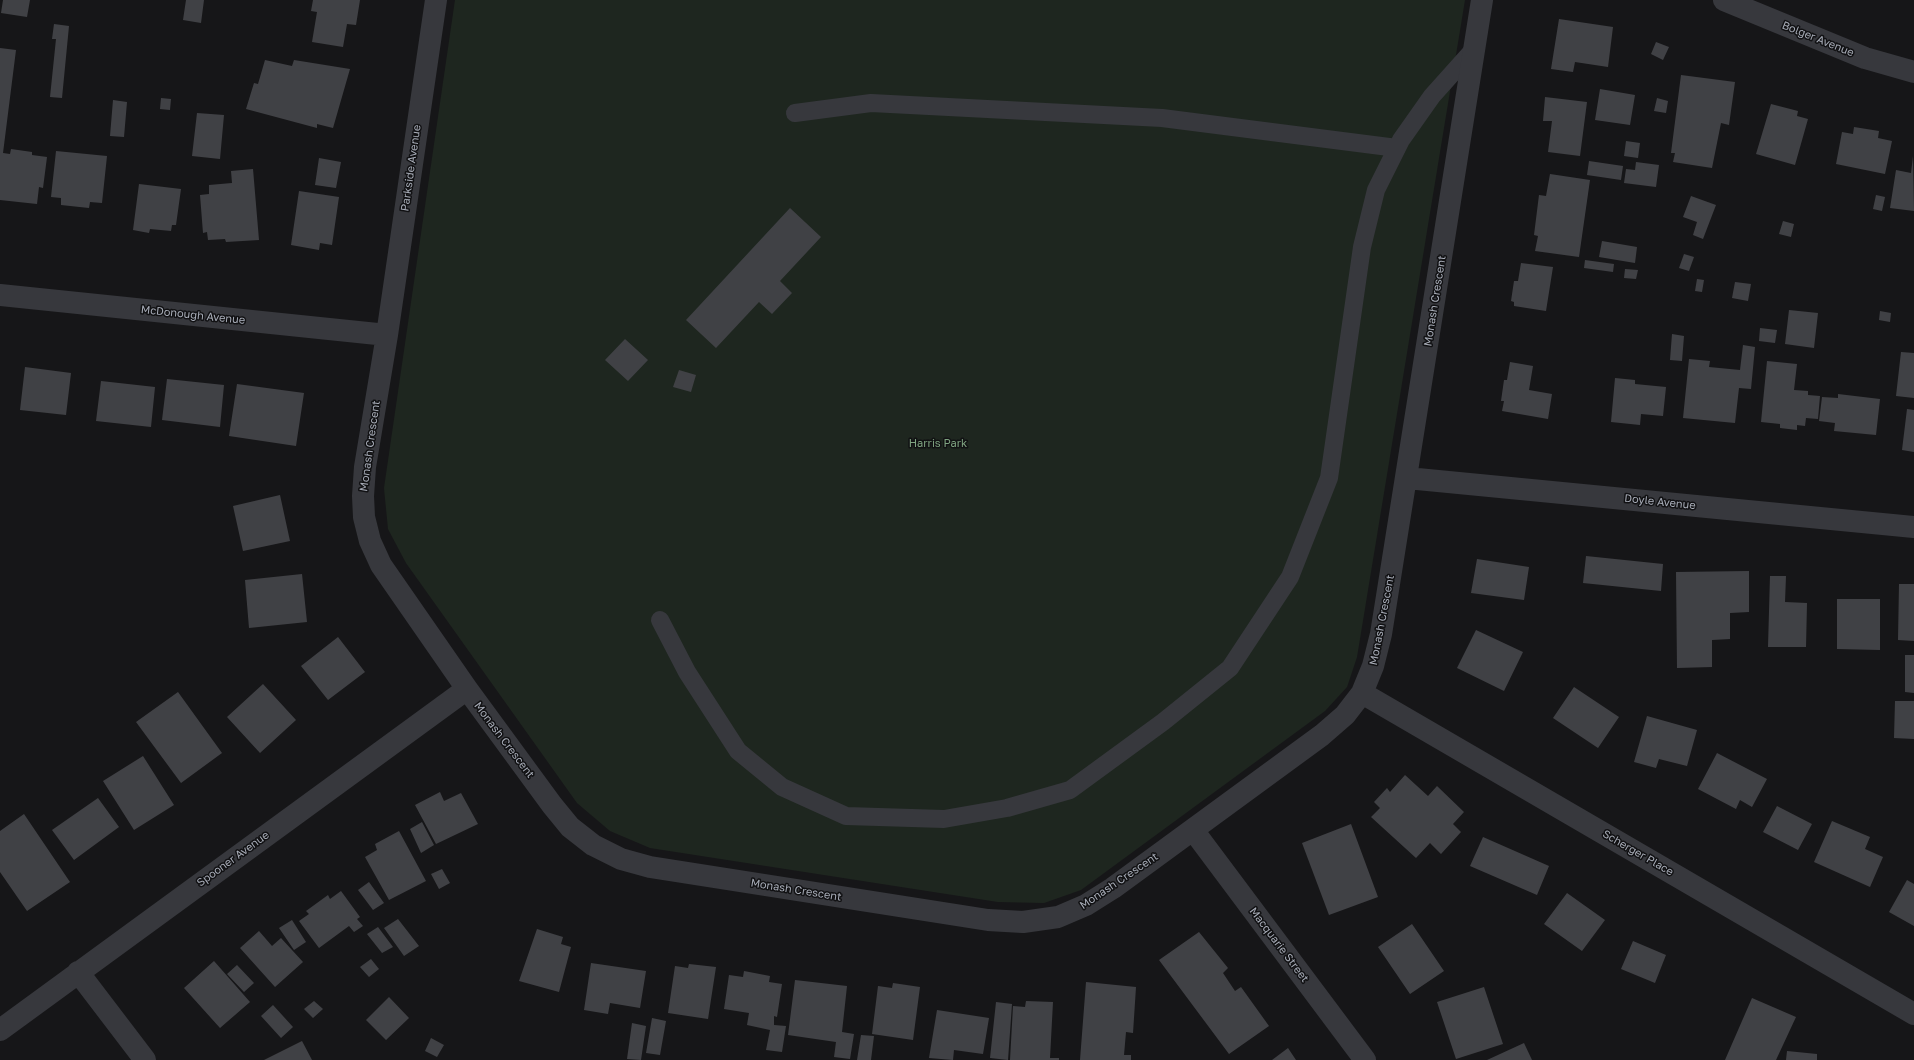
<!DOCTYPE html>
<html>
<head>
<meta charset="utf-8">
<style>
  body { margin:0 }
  canvas { display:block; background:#161618 }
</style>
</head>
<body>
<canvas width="1914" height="1060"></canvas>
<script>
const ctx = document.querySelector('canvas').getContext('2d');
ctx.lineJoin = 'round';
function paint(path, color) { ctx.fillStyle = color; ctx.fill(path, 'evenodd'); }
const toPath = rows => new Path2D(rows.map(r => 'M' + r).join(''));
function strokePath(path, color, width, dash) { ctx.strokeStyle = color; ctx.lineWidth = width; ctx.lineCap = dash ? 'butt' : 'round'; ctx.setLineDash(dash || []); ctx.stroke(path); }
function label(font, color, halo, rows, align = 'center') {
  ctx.font = font + ' "Golos Text",sans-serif'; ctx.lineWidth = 3; ctx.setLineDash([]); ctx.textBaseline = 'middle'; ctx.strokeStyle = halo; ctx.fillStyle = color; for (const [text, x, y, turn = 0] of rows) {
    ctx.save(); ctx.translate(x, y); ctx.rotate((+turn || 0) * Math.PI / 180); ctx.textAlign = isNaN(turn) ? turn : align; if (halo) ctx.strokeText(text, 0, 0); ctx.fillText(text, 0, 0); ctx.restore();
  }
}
const green = toPath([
  [455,0,1465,0,1357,657,1347,687,1325,711,1081,890,1044,903,998,902,650,848,610,831,577,803,406,563,388,529,384,488]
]);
const building = toPath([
  [3,0,30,0,27,17,1,13],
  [186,0,204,0,201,23,183,20],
  [313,0,360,0,356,25,347,24,343,47,312,42,317,12,311,11],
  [1559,19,1613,27,1608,67,1575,62,1573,72,1551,69],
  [54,24,69,26,62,98,50,97,56,39,52,39],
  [1656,42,1669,47,1663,60,1651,54],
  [0,48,16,50,3,153,10,154,11,149,32,152,32,155,47,157,43,188,39,187,37,204,0,200],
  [265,60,292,66,294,60,350,69,333,128,317,124,317,128,246,109,254,83,258,84],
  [1681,75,1735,82,1729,125,1721,123,1712,168,1673,162,1675,153,1671,153],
  [1600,89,1635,95,1630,125,1595,120],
  [1545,97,1587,102,1580,156,1548,152,1552,121,1543,121],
  [161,98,171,99,170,110,160,109],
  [1657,98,1668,101,1666,113,1654,111],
  [113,100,127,102,124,137,110,136],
  [1771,104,1798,111,1797,116,1808,119,1795,165,1756,154],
  [197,113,224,115,220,159,192,156],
  [1854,127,1879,131,1878,138,1892,141,1885,174,1836,164,1842,132,1853,134],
  [1626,141,1640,143,1638,158,1624,156],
  [56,151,107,156,102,203,90,202,89,208,61,205,61,198,51,197],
  [1913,156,1914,211,1890,208,1896,170,1911,173],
  [319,158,341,162,336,188,315,185],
  [1589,161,1623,166,1621,180,1587,175],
  [1636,162,1659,165,1656,187,1624,183,1626,169,1635,170],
  [253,169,259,240,226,242,225,239,208,240,207,232,203,233,200,195,209,194,209,185,232,183,231,171],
  [1550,174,1590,180,1579,257,1535,251,1538,236,1534,235,1539,195,1546,196],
  [139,184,181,189,176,225,172,225,171,231,150,229,149,233,133,230],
  [299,191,339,197,332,245,320,243,319,250,291,245],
  [1876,195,1885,197,1882,211,1873,209],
  [1691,196,1716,205,1703,239,1693,235,1697,222,1683,217],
  [790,208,821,237,780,281,792,293,772,314,759,302,716,348,686,320],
  [1783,221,1794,224,1791,237,1779,234],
  [1602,241,1637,247,1635,263,1599,257],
  [1684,254,1694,257,1689,271,1679,268],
  [1585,260,1614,264,1613,272,1584,268],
  [1521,263,1553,267,1546,311,1514,306,1514,302,1511,301,1514,281,1518,281],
  [1625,269,1638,270,1636,279,1624,278],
  [1697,279,1704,280,1702,292,1695,291],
  [1735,282,1751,284,1748,301,1732,298],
  [1789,310,1818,313,1814,348,1785,344],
  [1880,311,1891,313,1890,322,1879,320],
  [1760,328,1777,330,1775,343,1759,341],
  [1672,334,1684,336,1682,361,1670,360],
  [625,339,648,360,628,381,605,360],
  [1743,345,1755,347,1751,389,1739,388,1735,423,1683,418,1689,359,1710,361,1709,367,1740,370],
  [1901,352,1914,353,1914,398,1896,396],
  [1767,361,1797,364,1794,390,1808,391,1808,395,1820,396,1818,419,1806,418,1805,426,1797,425,1797,430,1780,428,1780,424,1761,422],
  [1510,362,1533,366,1529,390,1552,394,1548,419,1502,411,1504,401,1501,401,1504,380,1507,380],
  [25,367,71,373,66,415,20,410],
  [679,370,696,375,691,392,673,387],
  [1615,378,1635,380,1635,384,1666,387,1663,416,1641,414,1640,425,1611,422],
  [167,379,224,385,220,427,162,420],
  [101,381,155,387,151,427,96,421],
  [237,384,304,393,296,446,229,436],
  [1838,394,1880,399,1876,435,1834,431,1835,423,1819,421,1822,397,1838,398],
  [1907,409,1914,410,1914,452,1902,450],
  [280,495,290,541,243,551,233,506],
  [1586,556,1663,564,1661,591,1583,583],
  [1477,559,1529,567,1524,600,1471,593],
  [1749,571,1749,612,1730,613,1730,639,1712,640,1712,667,1677,668,1676,572],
  [302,574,307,622,249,628,245,580],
  [1770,576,1786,576,1785,602,1807,603,1806,647,1768,647],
  [1899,584,1914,584,1914,641,1898,640],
  [1837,599,1880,599,1880,650,1837,649],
  [1476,630,1523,652,1504,691,1457,668],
  [338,637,365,672,328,700,301,666],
  [1905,655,1914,655,1914,693,1905,692],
  [263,684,296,720,260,753,227,717],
  [1574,687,1619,717,1598,748,1553,718],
  [178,692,222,753,181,783,136,722],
  [1895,701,1914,701,1914,739,1894,738],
  [1647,716,1697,730,1687,766,1659,759,1656,768,1634,762],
  [1717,753,1767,779,1752,807,1740,800,1736,809,1698,789],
  [143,756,174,805,134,830,103,781],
  [1405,775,1428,796,1437,786,1464,812,1453,824,1461,832,1441,854,1430,843,1416,858,1371,817,1380,808,1374,802,1387,788,1390,792],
  [440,792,444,801,461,793,478,824,436,844,415,805],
  [98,798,119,827,74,860,52,830],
  [1777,806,1812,824,1798,850,1763,832],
  [24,814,70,882,27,911,0,872,0,831],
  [1832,821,1870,837,1865,849,1883,857,1870,887,1814,862],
  [422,822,434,845,421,853,410,829],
  [1351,824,1378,897,1329,915,1302,843],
  [399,831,426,881,389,900,365,857,377,850,375,844],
  [1483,837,1549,866,1537,895,1470,866],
  [442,869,450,883,439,889,431,874],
  [1907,880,1914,884,1914,926,1889,912],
  [369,882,384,903,373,910,358,890],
  [341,891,360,917,357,919,363,926,354,932,349,926,319,948,299,921,309,914,306,911,328,895,330,899],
  [1567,893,1605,920,1582,951,1544,924],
  [398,919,419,946,404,956,384,928],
  [292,920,306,942,294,950,279,928],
  [1412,924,1444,971,1410,994,1378,947],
  [378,927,393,947,382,953,367,934],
  [537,929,563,937,561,944,571,947,559,992,519,981],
  [259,931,272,946,281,938,303,962,275,987,240,948],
  [1199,932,1228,968,1223,973,1235,991,1241,987,1269,1026,1229,1054,1159,960],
  [1633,941,1666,955,1655,983,1621,969],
  [371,959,379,969,369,977,360,967],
  [214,961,250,1002,220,1028,184,988],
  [591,963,646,971,640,1008,610,1003,608,1014,584,1010],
  [689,964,716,967,708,1019,668,1013,675,966,688,968],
  [237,965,254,983,244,992,227,974],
  [744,971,770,976,769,982,782,984,777,1017,774,1016,774,1025,786,1026,782,1052,766,1050,770,1030,747,1025,749,1013,724,1009,729,975,743,977],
  [795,980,847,986,842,1032,854,1034,850,1059,834,1057,836,1042,788,1035],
  [1086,982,1136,987,1133,1033,1126,1032,1124,1055,1131,1055,1131,1060,1080,1060],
  [893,983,920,987,913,1040,872,1034,878,986,892,988],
  [1484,987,1503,1044,1456,1059,1437,1002],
  [389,997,409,1018,386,1040,366,1020],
  [1752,998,1796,1017,1776,1060,1725,1060],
  [314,1001,323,1009,313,1018,304,1009],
  [1026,1001,1053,1002,1050,1058,1059,1058,1059,1060,1010,1060,1013,1006,1025,1007],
  [996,1002,1012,1004,1008,1060,990,1058],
  [273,1005,293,1027,281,1038,261,1016],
  [937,1010,989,1018,983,1054,954,1050,953,1060,929,1058],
  [652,1018,666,1021,660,1055,646,1053],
  [632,1023,646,1026,641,1060,627,1059],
  [861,1035,874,1036,871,1060,857,1060],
  [431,1038,444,1045,437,1057,425,1051],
  [302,1041,312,1060,264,1060],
  [1524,1043,1532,1060,1487,1060],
  [1288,1048,1296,1060,1272,1060],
  [1787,1051,1817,1054,1817,1060,1786,1060]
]);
const service = toPath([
  [795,113,871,103,1162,118,1397,148],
  [660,620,687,672,738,751,782,787,846,816,944,819,1007,808,1070,790,1163,722,1230,668,1290,577,1329,478,1362,247,1376,190,1401,140,1432,96,1475,48]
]);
const minor = toPath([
  [436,0,387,335,365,467,363,496,364,517,370,541,381,565,467,689,552,805,570,827,593,845,621,859,650,867,988,920,1023,922,1058,917,1086,905,1113,888,1322,735,1345,715,1362,693,1373,666,1381,634,1482,0],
  [1724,0,1865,58,1914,72],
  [0,295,387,335],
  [1407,478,1914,527],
  [1362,693,1914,1014],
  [1193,830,1365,1060],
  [78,972,145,1060],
  [0,1030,467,689]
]);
const streetNames = [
  ["Bolger Avenue",1818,39,22],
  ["Parkside Avenue",411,168,-82],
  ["Monash Crescent",1435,301,-81],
  ["McDonough Avenue",193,315,6],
  ["Monash Crescent",370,446,-82],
  ["Doyle Avenue",1660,502,6],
  ["Monash Crescent",1382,620,-79],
  ["Monash Crescent",504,740,53],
  ["Scherger Place",1638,853,30],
  ["Spooner Avenue",233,859,-36],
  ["Monash Crescent",1119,881,-34],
  ["Monash Crescent",796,890,9],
  ["Macquarie Street",1279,945,53]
];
const parkNames = [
  ["Harris Park",938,444]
];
paint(green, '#1e261f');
paint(building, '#404145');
strokePath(service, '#37383d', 18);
strokePath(minor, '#37383d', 22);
label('11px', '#a8adb8', '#111113', streetNames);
label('11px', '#7fa381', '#111113', parkNames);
</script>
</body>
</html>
